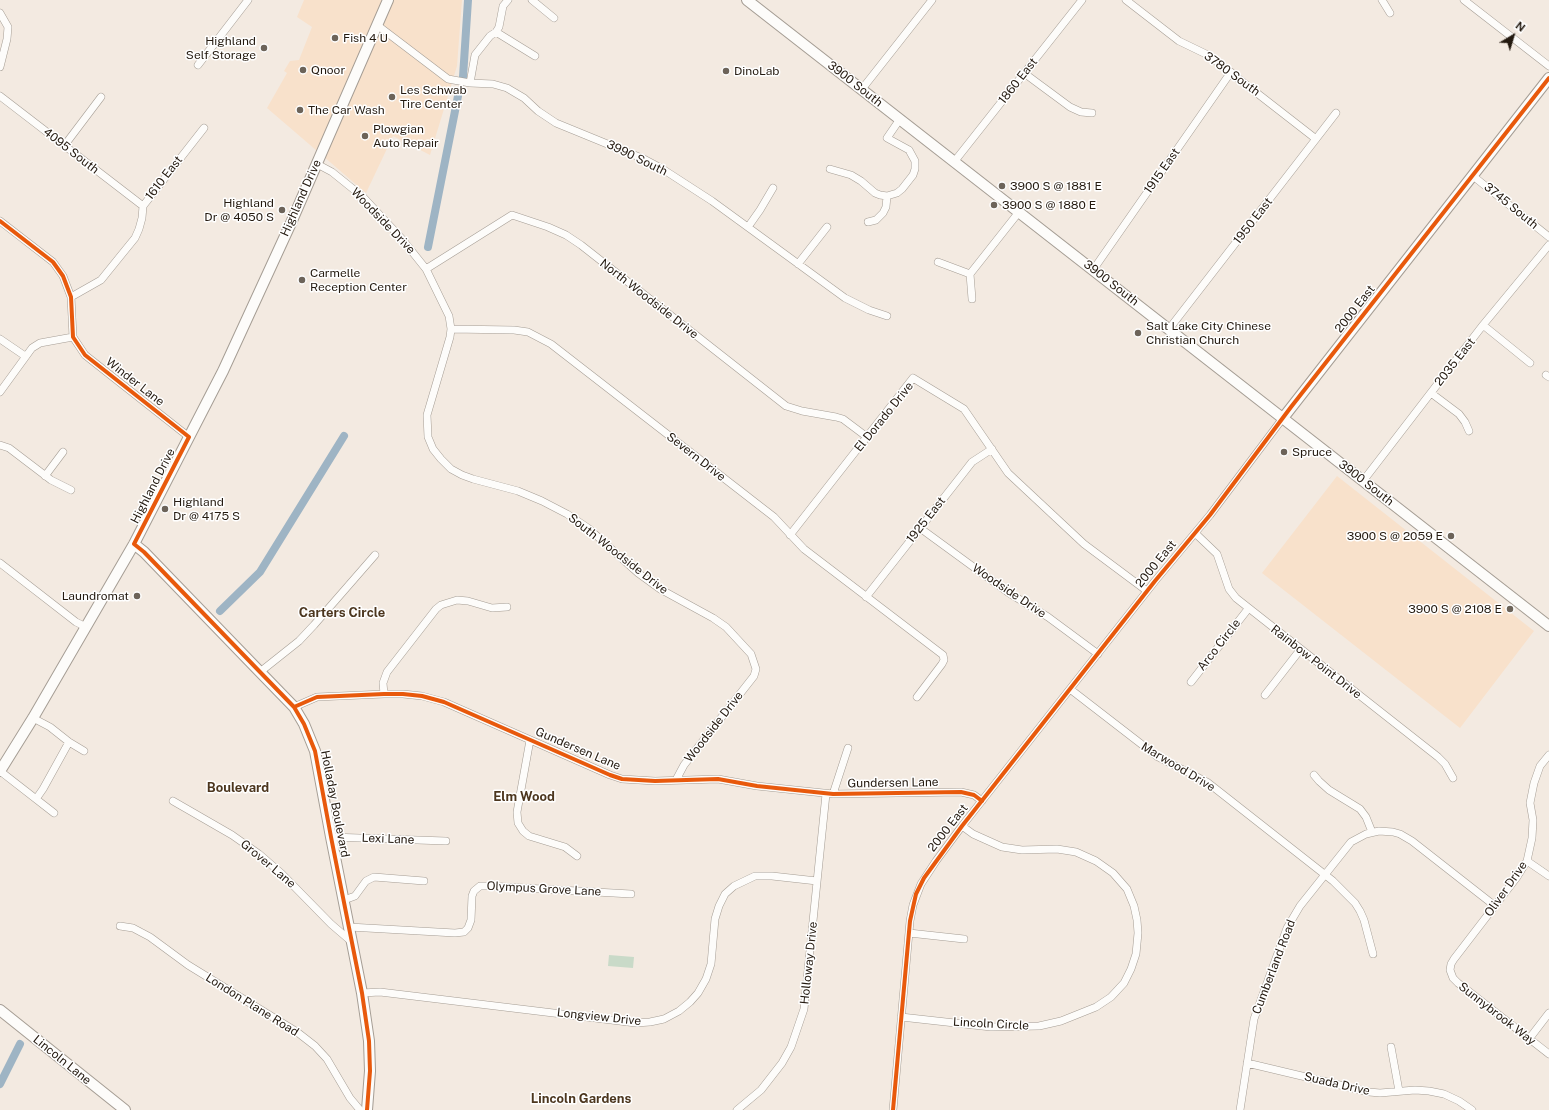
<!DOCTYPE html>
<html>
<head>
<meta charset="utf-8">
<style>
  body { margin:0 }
  #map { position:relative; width:1549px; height:1110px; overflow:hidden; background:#f3eae1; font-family:"Public Sans",sans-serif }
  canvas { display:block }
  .north { position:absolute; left:1493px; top:16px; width:40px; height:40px; -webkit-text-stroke:3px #fff; paint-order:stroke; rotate:38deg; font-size:11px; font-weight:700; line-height:16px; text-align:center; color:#241a10 }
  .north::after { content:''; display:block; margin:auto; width:14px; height:18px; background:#241a10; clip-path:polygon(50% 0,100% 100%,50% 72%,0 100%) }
</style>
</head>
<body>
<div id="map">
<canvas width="1549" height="1110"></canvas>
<div class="north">N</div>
</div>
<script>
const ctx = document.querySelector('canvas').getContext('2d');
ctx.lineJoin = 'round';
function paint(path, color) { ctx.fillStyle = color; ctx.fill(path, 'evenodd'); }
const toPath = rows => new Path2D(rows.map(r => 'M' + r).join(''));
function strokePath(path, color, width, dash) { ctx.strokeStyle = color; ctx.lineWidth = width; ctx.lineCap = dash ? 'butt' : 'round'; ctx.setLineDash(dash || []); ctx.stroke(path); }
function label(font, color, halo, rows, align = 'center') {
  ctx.font = font + ' "Public Sans",sans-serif'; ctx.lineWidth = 3; ctx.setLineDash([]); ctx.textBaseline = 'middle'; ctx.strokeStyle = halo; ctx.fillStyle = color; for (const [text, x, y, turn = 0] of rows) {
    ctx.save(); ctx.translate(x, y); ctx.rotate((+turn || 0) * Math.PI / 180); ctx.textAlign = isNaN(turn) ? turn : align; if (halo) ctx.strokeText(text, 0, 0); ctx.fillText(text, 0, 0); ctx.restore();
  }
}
const built = toPath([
  [304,0,462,0,457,66,430,155,393,136,366,193,267,108,287,73,284,71,290,61,299,60,312,27,297,17],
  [1337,476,1534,631,1460,728,1262,573]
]);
const green = toPath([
  [609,955,634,957,633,968,608,966]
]);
const canal = toPath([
  [463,77,468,0],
  [428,247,458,96],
  [220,611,260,572,344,436],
  [0,1084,20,1044]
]);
const street = toPath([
  [532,0,554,18],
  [1126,0,1179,41,1208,55,1316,139],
  [1382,0,1390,13],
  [1464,0,1549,66],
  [0,13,8,27,7,39,0,67],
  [377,25,448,79,470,83,493,84,507,88,524,98,538,111,556,123,644,159,661,168,712,201,845,298,869,310,887,316],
  [496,32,535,56],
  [198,65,248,0],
  [1024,73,1070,107,1081,112,1092,113],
  [470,83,475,55,490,36,496,32,499,27,503,6,508,0],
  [862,89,932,0],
  [0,96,143,206],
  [64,146,101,97],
  [954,162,1082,0],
  [317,164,332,172,363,197,402,239,426,269,449,316,451,329,450,337,427,415,428,437,433,449,441,459,451,469,462,475,473,479,518,491,542,501,567,514,588,528,638,573,660,589,713,618,726,627,751,654,756,669,754,676,684,765,676,780],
  [830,169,851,175,861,181,875,193,880,195,887,196,897,193,902,189,913,175,915,169,915,161,909,150,887,138,900,119],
  [1473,176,1549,237],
  [0,221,53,262,63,276,71,297,73,337,85,355,189,437],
  [868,222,876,220,883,213,886,207,887,196],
  [748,227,760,210,773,188],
  [938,262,970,274],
  [798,264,827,227],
  [426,269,512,215,548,227,566,235,581,245,786,406,802,411,836,417,843,419,867,437],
  [1093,270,1231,72],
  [71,297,101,280,122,254,135,238,139,229,142,218,143,206,204,128],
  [972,299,970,274,1019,212],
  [1483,325,1530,363],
  [451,329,514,330,528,332,551,344,774,517,804,549,943,655,944,660,942,664,917,697],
  [1169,329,1336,113],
  [0,339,25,356],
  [1546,375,1549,377],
  [0,392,32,348,40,343,73,337],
  [1431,393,1459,414,1465,422,1469,431],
  [0,445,9,448,51,480,71,490],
  [45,476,63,452],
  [1363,481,1483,325,1549,245],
  [920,528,1009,593,1048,617,1098,654],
  [1195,533,1217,554,1229,589,1236,598,1438,757,1445,764,1453,778],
  [790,535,913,378,964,409,1008,473,1084,544,1147,591],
  [0,563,76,622,86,627],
  [866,597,965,471,972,462,992,449],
  [260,672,299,641,314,625,375,555],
  [1191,682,1248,609],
  [1070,689,1158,757,1207,782,1333,881,1355,903,1360,911,1364,920,1373,954],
  [384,694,383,683,387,672,436,609,441,605,457,600,468,601,492,608,507,607],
  [1265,695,1300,650],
  [294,707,317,697,384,694,403,694,422,696,444,702,610,775,622,779,655,781,718,779,757,786,833,794,961,792,974,795,982,801],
  [33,718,50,727,69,742,84,751],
  [530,740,517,812,518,823,523,831,529,836,565,847,577,856],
  [1549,755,1540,766,1534,783,1530,803,1533,820,1532,838,1527,861,1517,877,1454,959,1451,964,1450,970,1453,978,1458,983,1549,1054],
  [0,771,54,813],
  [1314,775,1319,781,1329,790,1360,809,1366,817,1372,832],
  [833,794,848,748],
  [36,799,43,789,69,742],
  [173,801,232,835,259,854,282,874,331,924,352,942],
  [331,837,446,841],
  [1527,861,1549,876],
  [344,900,355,896,366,881,374,877,424,881],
  [120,926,133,928,150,937,188,965,297,1032,315,1046,327,1059,350,1098,360,1110],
  [349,927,455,933,464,932,468,928,471,920,472,896,474,891,480,886,489,886,631,894],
  [909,933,964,939],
  [362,993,380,992,636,1023,650,1022,664,1019,679,1011,690,1002,698,993,706,979,711,964,715,919,719,906,725,894,734,886,755,876,772,876,817,881],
  [901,1017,991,1027,1039,1026,1061,1021,1096,1007,1111,997,1124,983,1131,969,1136,954,1138,933,1137,920,1134,906,1127,889,1113,873,1096,861,1076,852,1057,849,1022,850,1002,847,973,834,962,826],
  [1529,1039,1549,1013],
  [1391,1047,1399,1091],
  [1247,1063,1369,1092,1380,1093,1415,1090,1429,1091,1444,1094,1459,1101,1472,1110],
  [737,1110,761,1090,782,1063,791,1047,804,1009,826,794],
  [893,1110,910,921,913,905,921,884,936,861,962,826,1155,581,1210,515,1283,418],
  [1240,1110,1254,1019,1287,928,1300,906,1351,842,1366,834,1379,831,1393,832,1400,834,1412,841,1495,906]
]);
const secondary = toPath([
  [747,0,1549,626],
  [1283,418,1549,78],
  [134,544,144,552,260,672,294,707,304,724,315,751,331,837,362,993,369,1041,370,1071,367,1110],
  [0,771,33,718,134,544,189,437,223,371,291,223,388,0],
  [0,1010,125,1110]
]);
const cycleway = toPath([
  [0,221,53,262,63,276,71,297,73,337,85,355,189,437,134,544,144,552,260,672,294,707,304,724,315,751,331,837,362,993,369,1041,370,1071,367,1110],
  [294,707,317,697,384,694,403,694,422,696,444,702,610,775,622,779,655,781,718,779,757,786,833,794,961,792,974,795,982,801],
  [893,1110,910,921,916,894,924,878,962,826,1155,581,1210,515,1291,407,1549,78]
]);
const markers = [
  [335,38,4,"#6c6359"],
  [264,48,4,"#6c6359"],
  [303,70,4,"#6c6359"],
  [726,71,4,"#6c6359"],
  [392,97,4,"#6c6359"],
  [300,110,4,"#6c6359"],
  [365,136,4,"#6c6359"],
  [1002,186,4,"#6c6359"],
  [994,205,4,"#6c6359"],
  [282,210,4,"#6c6359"],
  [302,280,4,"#6c6359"],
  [1138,333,4,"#6c6359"],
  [1284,452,4,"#6c6359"],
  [165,509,4,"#6c6359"],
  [1451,536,4,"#6c6359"],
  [137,596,4,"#6c6359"],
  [1510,609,4,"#6c6359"]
];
const poiNames = [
  ["Fish 4 U",343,38],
  ["Highland",256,41,"right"],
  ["Self Storage",256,55,"right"],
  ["Qnoor",311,70],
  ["DinoLab",734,71],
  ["Les Schwab",400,90],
  ["Tire Center",400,104],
  ["The Car Wash",308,110],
  ["Plowgian",373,129],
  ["Auto Repair",373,143],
  ["3900 S @ 1881 E",1010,186],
  ["Highland",274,203,"right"],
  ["Dr @ 4050 S",274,217,"right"],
  ["3900 S @ 1880 E",1002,205],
  ["Carmelle",310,273],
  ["Reception Center",310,287],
  ["Salt Lake City Chinese",1146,326],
  ["Christian Church",1146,340],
  ["Spruce",1292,452],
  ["Highland",173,502],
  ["Dr @ 4175 S",173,516],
  ["3900 S @ 2059 E",1443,536,"right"],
  ["Laundromat",129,596,"right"],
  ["3900 S @ 2108 E",1502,609,"right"]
];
const streetNames = [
  ["3780 South",1232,74,36],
  ["1860 East",1018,81,-52],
  ["3900 South",855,84,38],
  ["4095 South",71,151,38],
  ["3990 South",637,158,26],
  ["1915 East",1162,171,-55],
  ["1610 East",164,178,-52],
  ["Highland Drive",301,198,-66],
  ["3745 South",1511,206,39],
  ["Woodside Drive",383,221,46],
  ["1950 East",1253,221,-52],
  ["3900 South",1111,283,38],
  ["North Woodside Drive",649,299,38],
  ["2000 East",1355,309,-52],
  ["2035 East",1455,362,-52],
  ["Winder Lane",135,382,38],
  ["El Dorado Drive",884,417,-51],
  ["Severn Drive",696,457,38],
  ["3900 South",1366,483,38],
  ["Highland Drive",153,486,-63],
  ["1925 East",926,520,-52],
  ["South Woodside Drive",618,554,38],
  ["2000 East",1156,564,-51],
  ["Woodside Drive",1009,591,34],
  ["Arco Circle",1219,645,-52],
  ["Rainbow Point Drive",1316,662,38],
  ["Woodside Drive",714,727,-52],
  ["Gundersen Lane",578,749,23],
  ["Marwood Drive",1178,767,31],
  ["Gundersen Lane",893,783,-1],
  ["Holladay Boulevard",335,804,79],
  ["2000 East",948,828,-52],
  ["Lexi Lane",388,839,2],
  ["Grover Lane",268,864,40],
  ["Olympus Grove Lane",544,889,3],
  ["Oliver Drive",1506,889,-55],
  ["Holloway Drive",809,963,-84],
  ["Cumberland Road",1274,967,-69],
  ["London Plane Road",252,1005,32],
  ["Sunnybrook Way",1497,1014,38],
  ["Longview Drive",599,1017,6],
  ["Lincoln Circle",991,1024,3],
  ["Lincoln Lane",62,1060,39],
  ["Suada Drive",1337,1084,13]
];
const neighbourhoodNames = [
  ["Carters Circle",342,613],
  ["Boulevard",238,788],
  ["Elm Wood",524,797],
  ["Lincoln Gardens",581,1099]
];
paint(built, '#f8e1cb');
paint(green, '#c9dac8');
strokePath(canal, '#9eb4c4', 8);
strokePath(street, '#a59d94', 8);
strokePath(secondary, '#a59d94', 12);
strokePath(street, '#fdfcfa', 7);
strokePath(secondary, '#fdfcfa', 10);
strokePath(cycleway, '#e8590c', 4);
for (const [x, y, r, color] of markers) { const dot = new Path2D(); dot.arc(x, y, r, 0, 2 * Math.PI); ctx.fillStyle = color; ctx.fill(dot); strokePath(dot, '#fff', 1.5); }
label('12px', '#241a10', '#fff', poiNames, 'left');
label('12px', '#241a10', '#fff', streetNames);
label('bold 13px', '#4c361e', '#fff', neighbourhoodNames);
</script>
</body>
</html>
